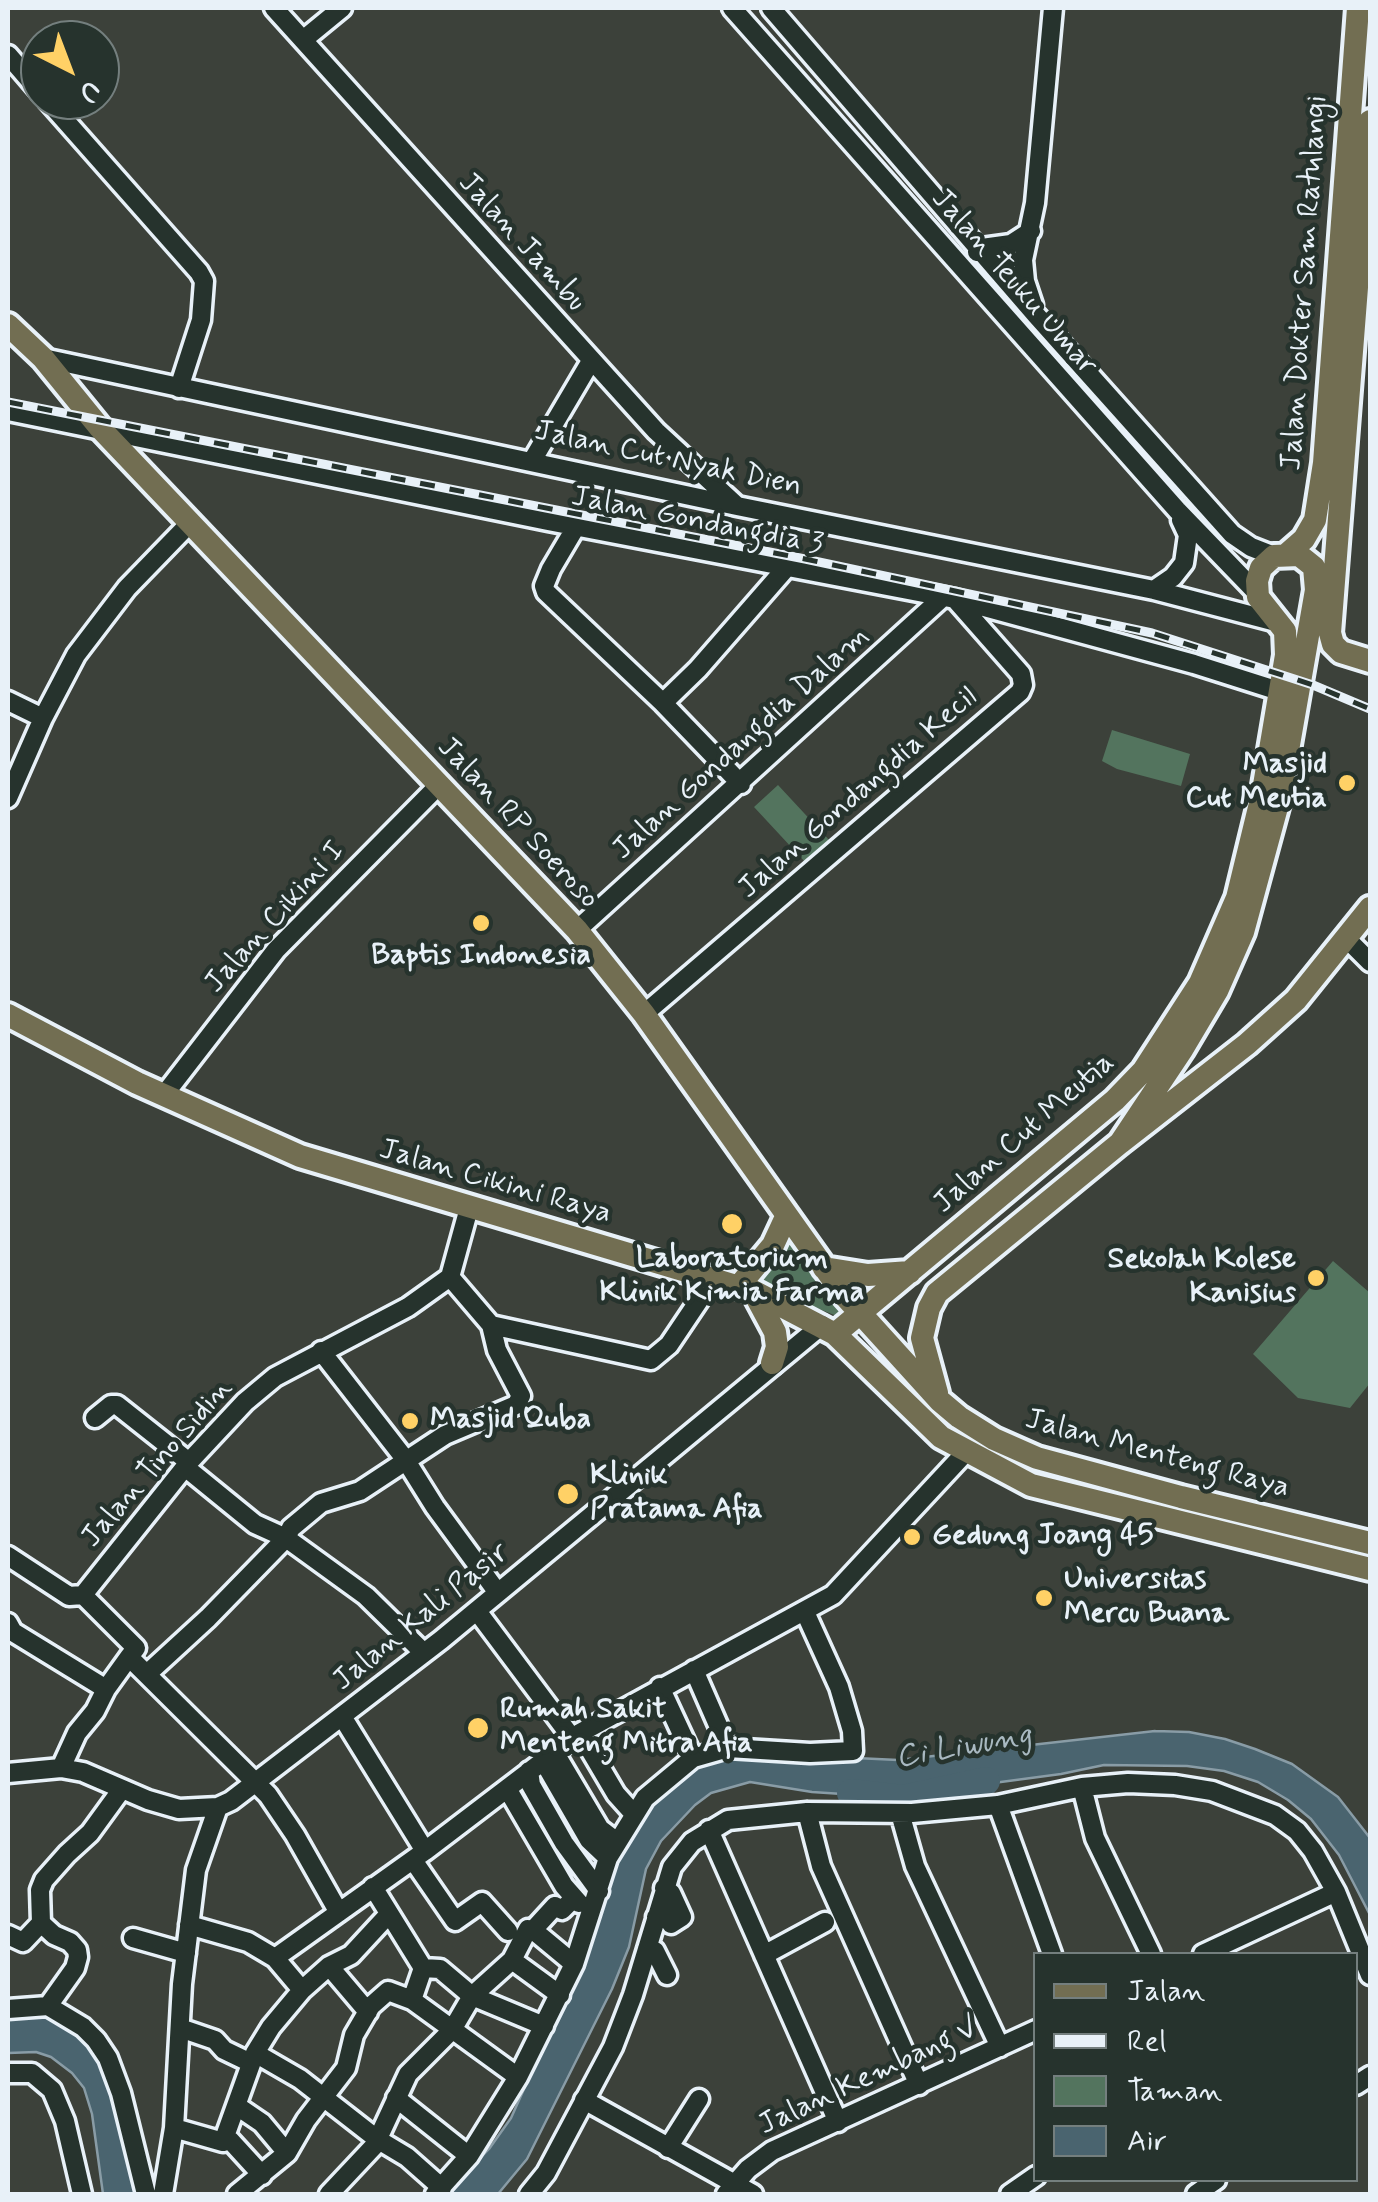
<!DOCTYPE html>
<html>
<head>
<meta charset="utf-8">
<style>
  body { margin:0 }
  #map { position:relative; width:1378px; height:2202px; overflow:hidden; background:#3c413a; font-family:Mynerve,sans-serif }
  canvas { display:block }
  .frame { position:absolute; inset:0; border:10px solid #e8f1f8; pointer-events:none }
  .legend { position:absolute; left:1033px; top:1952px; width:325px; height:230px; box-sizing:border-box; background:#26332d; border:2px solid #747f7e; margin:0; padding:12px 18px; list-style:none; font-size:30px; color:#e8f1f8 }
  .legend li { display:flex; align-items:center; gap:20px; height:50px }
  .legend b { width:50px; border:2px solid #747f7e }
  .north { position:absolute; left:20px; top:20px; width:100px; height:100px; box-sizing:border-box; background:#26332d; border:2px solid #747f7e; border-radius:50%; rotate:138deg; font-size:28px; font-weight:700; line-height:40px; text-align:center; color:#e8f1f8 }
  .north::after { content:''; display:block; margin:auto; width:35px; height:45px; background:#ffd166; clip-path:polygon(50% 0,100% 100%,50% 72%,0 100%) }
</style>
</head>
<body>
<div id="map">
<canvas width="1378" height="2202"></canvas>
<div class="frame"></div>
<ul class="legend">
<li><b style="height:12px;background:#726e52"></b>Jalan</li>
<li><b style="height:12px;background:#e8f1f8"></b>Rel</li>
<li><b style="height:28px;background:#53745e"></b>Taman</li>
<li><b style="height:28px;background:#4a646f"></b>Air</li>
</ul>
<div class="north">U</div>
</div>
<script>
const ctx = document.querySelector('canvas').getContext('2d');
ctx.lineJoin = 'round';
function paint(path, color) { ctx.fillStyle = color; ctx.fill(path, 'evenodd'); }
const toPath = rows => new Path2D(rows.map(r => 'M' + r).join(''));
function strokePath(path, color, width, dash) { ctx.strokeStyle = color; ctx.lineWidth = width; ctx.lineCap = dash ? 'butt' : 'round'; ctx.setLineDash(dash || []); ctx.stroke(path); }
function label(font, color, halo, rows, align = 'center') {
  ctx.font = font + ' Mynerve,sans-serif'; ctx.lineWidth = 9; ctx.setLineDash([]); ctx.textBaseline = 'middle'; ctx.strokeStyle = halo; ctx.fillStyle = color; for (const [text, x, y, turn = 0] of rows) {
    ctx.save(); ctx.translate(x, y); ctx.rotate((+turn || 0) * Math.PI / 180); ctx.textAlign = isNaN(turn) ? turn : align; if (halo) ctx.strokeText(text, 0, 0); ctx.fillText(text, 0, 0); ctx.restore();
  }
}
const green = toPath([
  [1112,730,1190,754,1181,786,1117,769,1102,761],
  [778,785,830,841,806,863,754,807],
  [787,1231,820,1276,847,1320,748,1281],
  [1333,1261,1370,1293,1370,1383,1350,1408,1298,1398,1253,1354]
]);
const water = toPath([
  [1155,1731,1189,1732,1225,1739,1255,1749,1292,1764,1338,1797,1370,1838,1370,1915,1339,1855,1311,1819,1288,1800,1258,1782,1224,1771,1187,1766,1104,1765,1061,1774,888,1797,812,1792,750,1782,711,1793,695,1805,661,1841,646,1869,629,1947,612,1989,527,2159,498,2194,445,2194,489,2149,511,2118,584,1955,609,1870,642,1806,699,1761,729,1752,898,1760,1155,1731],
  [32,2013,70,2023,104,2058,143,2194,103,2194,92,2114,84,2088,72,2073,51,2057,36,2052,8,2053,8,2014,32,2013]
]);
const river = toPath([
  [851,1793,903,1799,986,1781]
]);
const minor = toPath([
  [274,8,656,431,736,505],
  [732,8,1177,510,1256,592],
  [771,8,1036,315,1232,534,1251,547,1274,556],
  [303,40,342,8],
  [8,55,40,92],
  [47,100,199,272,204,281,201,320,179,388],
  [977,252,982,248,1011,244,1031,231],
  [1033,305,1025,281,1023,260,1035,203,1053,8],
  [43,358,737,506,1154,590,1280,623],
  [8,411,548,521,955,599,1194,664,1279,691],
  [532,461,591,361],
  [577,525,551,569,544,586,546,592,663,703,741,784],
  [1154,590,1173,577,1184,563,1188,535,1181,520],
  [8,701,43,718],
  [663,703,698,669,787,567],
  [8,798,43,718,76,655,127,588,191,522],
  [577,930,943,597],
  [1347,939,1370,962],
  [644,1014,1020,692,1023,685,1021,674,955,599],
  [164,1095,276,950,439,785],
  [491,1325,651,1360,669,1345,714,1278],
  [321,1351,405,1459,435,1507,498,1593],
  [95,1418,111,1405,117,1405,189,1462],
  [185,1467,255,1524,286,1538,366,1596,424,1653],
  [8,1556,69,1596,83,1595,189,1462,245,1402,275,1377,408,1307,450,1277,469,1208],
  [83,1595,136,1648,129,1657,268,1795,295,1835,338,1911],
  [477,1611,572,1738],
  [8,1623,13,1632,106,1689,95,1711,77,1733,61,1768],
  [694,1670,728,1748],
  [147,1674,208,1618,286,1538,291,1528,321,1503,360,1491,445,1435,516,1405,521,1396,497,1350,491,1325,450,1277],
  [660,1687,693,1758],
  [106,1689,129,1657],
  [343,1718,425,1851],
  [580,1733,616,1794,633,1813],
  [555,1753,600,1829,617,1842],
  [544,1762,589,1840,608,1858],
  [529,1771,531,1785,564,1843,599,1891],
  [8,1773,61,1768,83,1772,148,1800,179,1809,218,1807,231,1801,441,1640,822,1325],
  [1082,1787,1095,1838,1151,1954],
  [508,1790,564,1886,579,1903],
  [998,1805,1052,1954],
  [807,1812,821,1866,919,2085],
  [900,1813,915,1866,1000,2047],
  [709,1830,838,2122],
  [413,1860,455,1921,482,1902,508,1931],
  [373,1887,423,1968,440,1969,472,1996,544,2026],
  [656,1917,668,1918,671,1924,682,1917,671,1893,664,1888],
  [189,1925,248,1942,275,1958,302,1990],
  [533,1930,574,1964],
  [8,1935,23,1942,41,1923],
  [133,1938,186,1953],
  [647,1949,655,1951,667,1975],
  [1203,1954,1336,1892],
  [764,1955,825,1922],
  [275,1958,425,1851,580,1733,833,1595,965,1453],
  [512,1960,560,1995],
  [329,1966,368,2012],
  [412,2000,518,2077],
  [48,2006,75,1968,78,1957,77,1950,70,1942,54,1935,41,1923,40,1890,44,1880,67,1854,90,1833,122,1789],
  [8,2009,48,2006,83,2027,96,2040,108,2058,121,2093,146,2194],
  [180,2028,215,2040,224,2050,251,2063],
  [255,2053,300,2079,377,2139,407,2157,442,2188],
  [8,2073,32,2073,52,2090,65,2121,82,2194],
  [1356,2085,1370,2076],
  [396,2098,469,2156],
  [584,2100,753,2194],
  [237,2106,262,2123,287,2153],
  [174,2128,223,2142,230,2140,262,2175],
  [223,2142,255,2053,271,2027,302,1990,329,1966,351,1955,388,1915],
  [668,2148,699,2099],
  [163,2194,174,2128,182,1984,196,1870,218,1807],
  [237,2194,287,2153,306,2120,346,2068,354,2035,371,2006,388,1991,412,2000,423,1968],
  [329,2194,375,2145,408,2074,452,2030,472,1996,512,1960,528,1929,533,1930,555,1906,562,1910,574,1898],
  [435,2194,469,2156,518,2077,574,1964,608,1858,645,1798,693,1758,728,1748,810,1753,853,1751,852,1731,839,1687,805,1612],
  [529,2194,546,2173,613,2047,633,1995,672,1867,692,1842,728,1820,807,1812,912,1813,998,1805,1082,1787,1128,1783,1175,1785,1212,1791,1275,1815,1297,1831,1313,1851,1336,1892,1370,1975],
  [726,2194,748,2169,772,2151,1036,2030],
  [1010,2194,1036,2176],
  [1196,2194,1216,2180]
]);
const major = toPath([
  [1370,121,1330,633,1333,644,1341,652,1370,661],
  [8,325,43,358,100,428,577,930,644,1014,843,1294,940,1401,959,1417,994,1439,1037,1458,1181,1497,1370,1543],
  [1288,553,1304,539,1315,520,1324,463,1358,8],
  [8,1015,137,1083,300,1156,753,1291,835,1334,941,1437,1031,1485,1370,1569],
  [824,1268,868,1275,910,1272],
  [739,1286,773,1245,786,1217],
  [753,1291,775,1332,777,1347,772,1363],
  [835,1334,1115,1100,1143,1071,1200,983,1237,898,1263,791,1286,655,1285,631,1258,597,1257,581,1261,568,1274,556,1299,555,1314,567,1316,590,1280,796,1243,932,1217,991,1182,1050,1120,1143],
  [937,1393,922,1338,929,1308,937,1293,1120,1143,1247,1044,1296,1000,1370,908]
]);
const rail = toPath([
  [8,402,805,559,1152,633,1313,685,1370,709]
]);
const markers = [
  [1347,783,10,"#ffd166"],
  [481,923,10,"#ffd166"],
  [732,1224,12,"#ffd166"],
  [1316,1278,10,"#ffd166"],
  [410,1421,10,"#ffd166"],
  [568,1494,12,"#ffd166"],
  [912,1537,10,"#ffd166"],
  [1044,1598,10,"#ffd166"],
  [478,1728,12,"#ffd166"]
];
const streetNames = [
  ["Jalan Jambu",521,243,48],
  ["Jalan Teuku Umar",1013,283,49],
  ["Jalan Dokter Sam Ratulangi",1306,283,-86],
  ["Jalan Cut Nyak Dien",668,460,12],
  ["Jalan Gondangdia 3",697,522,11],
  ["Jalan Gondangdia Dalam",742,744,-42],
  ["Jalan Gondangdia Kecil",859,794,-41],
  ["Jalan RP Soeroso",517,824,47],
  ["Jalan Cikini I",276,918,-48],
  ["Jalan Cut Meutia",1025,1134,-41],
  ["Jalan Cikini Raya",495,1183,16],
  ["Jalan Menteng Raya",1157,1455,15],
  ["Jalan Tino Sidin",158,1464,-49],
  ["Jalan Kali Pasir",422,1618,-39],
  ["Jalan Kembang V",869,2078,-25]
];
const poiNames = [
  ["Masjid",1327,766,"right"],
  ["Cut Meutia",1327,800,"right"],
  ["Baptis Indonesia",481,957,"center"],
  ["Laboratorium",732,1260,"center"],
  ["Klinik Kimia Farma",732,1294,"center"],
  ["Sekolah Kolese",1296,1261,"right"],
  ["Kanisius",1296,1295,"right"],
  ["Masjid Quba",430,1421],
  ["Klinik",590,1477],
  ["Pratama Afia",590,1511],
  ["Gedung Joang 45",932,1537],
  ["Universitas",1064,1581],
  ["Mercu Buana",1064,1615],
  ["Rumah Sakit",500,1711],
  ["Menteng Mitra Afia",500,1745]
];
const waterNames = [
  ["Ci Liwung",964,1748,-10]
];
paint(green, '#53745e');
paint(water, '#4a646f');
strokePath(water, '#899ca6', 2.5);
strokePath(river, '#4a646f', 28);
strokePath(minor, '#e8f1f8', 25);
strokePath(major, '#e8f1f8', 30);
strokePath(minor, '#26332d', 18);
strokePath(major, '#726e52', 22);
strokePath(rail, '#e8f1f8', 9);
strokePath(rail, '#26332d', 5, [15]);
for (const [x, y, r, color] of markers) { const dot = new Path2D(); dot.arc(x, y, r, 0, 2 * Math.PI); ctx.fillStyle = color; ctx.fill(dot); strokePath(dot, '#26332d', 4); }
label('30px', '#e8f1f8', '#26332d', streetNames);
label('bold 30px', '#e8f1f8', '#26332d', poiNames, 'left');
label('italic 32px', '#a9b9c1', '#26332d', waterNames);
</script>
</body>
</html>
